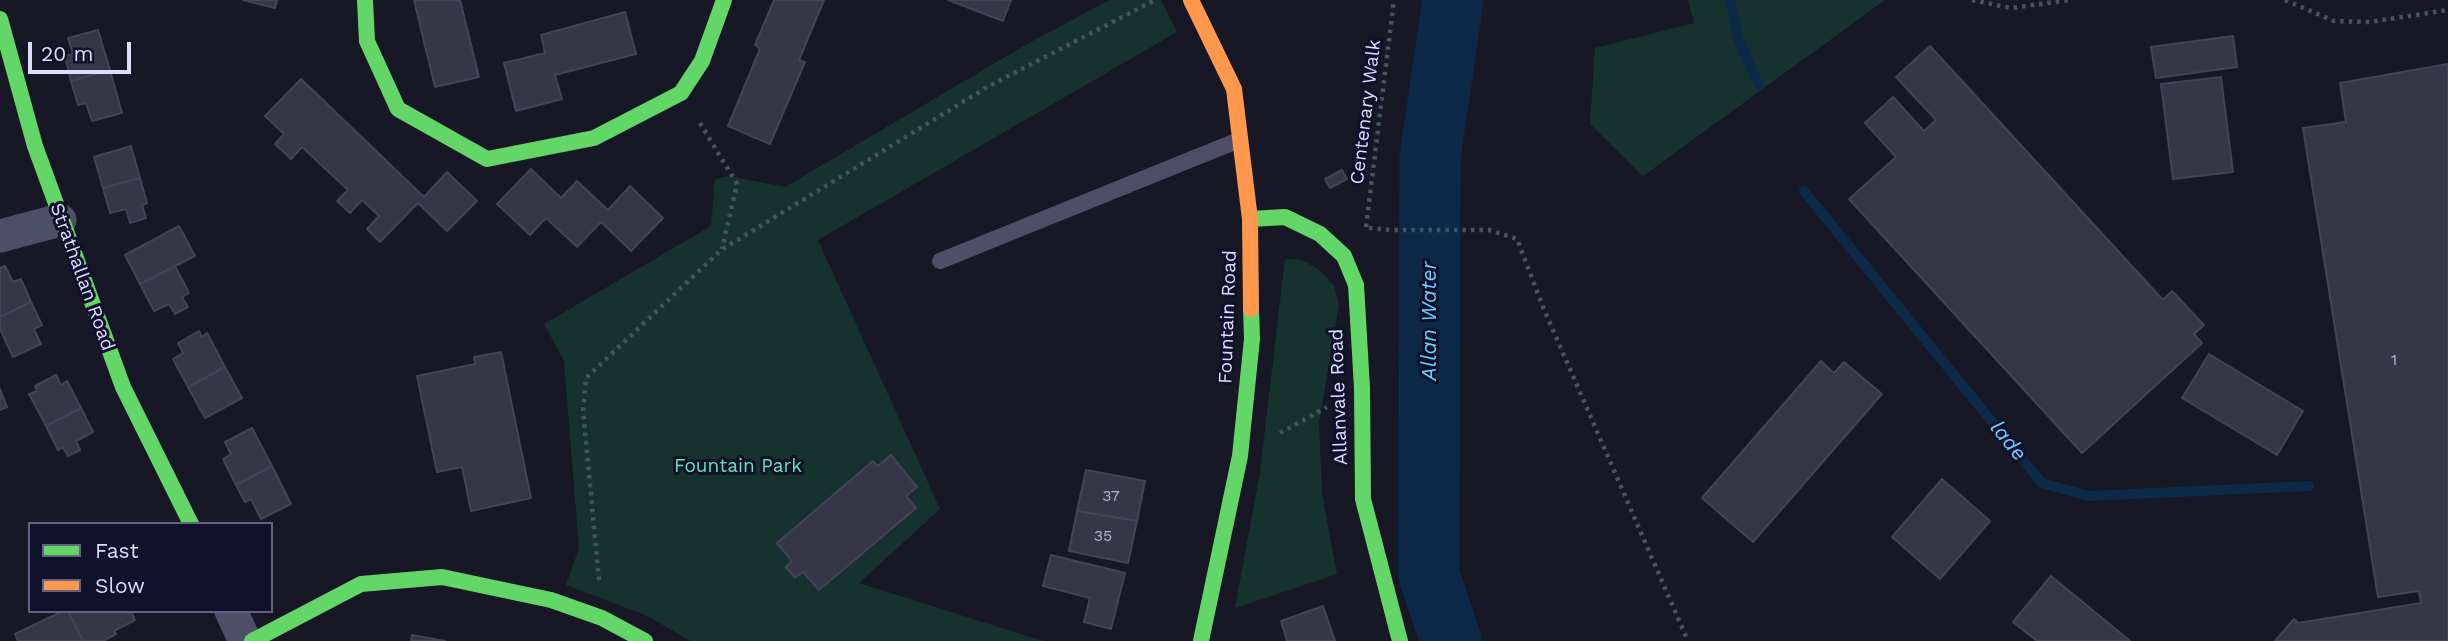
<!DOCTYPE html>
<html>
<head>
<meta charset="utf-8">
<style>
  body { margin:0 }
  #map { position:relative; width:2448px; height:641px; overflow:hidden; background:#181726; font-family:"Work Sans",sans-serif }
  canvas { display:block }
  .legend { position:absolute; left:28px; top:522px; width:245px; height:91px; box-sizing:border-box; background:#12112c; border:2px solid #636380; margin:0; padding:9px 12px; list-style:none; font-size:21px; color:#dcddff }
  .legend li { display:flex; align-items:center; gap:14px; height:35px }
  .legend b { width:35px; border:2px solid #636380 }
  .scale { position:absolute; left:28px; top:42px; width:103px; height:32px; box-sizing:border-box; border:4px solid #dcddff; border-top:0; padding-left:9px; font-size:21px; line-height:24px; white-space:nowrap; color:#dcddff; -webkit-text-stroke:5px #12112c; paint-order:stroke }
</style>
</head>
<body>
<div id="map">
<canvas width="2448" height="641"></canvas>
<ul class="legend">
<li><b style="height:9px;background:#63d668"></b>Fast</li>
<li><b style="height:9px;background:#ff974d"></b>Slow</li>
</ul>
<div class="scale">20 m</div>
</div>
<script>
const ctx = document.querySelector('canvas').getContext('2d');
ctx.lineJoin = 'round';
function paint(path, color) { ctx.fillStyle = color; ctx.fill(path, 'evenodd'); }
const toPath = rows => new Path2D(rows.map(r => 'M' + r).join(''));
function strokePath(path, color, width, dash) { ctx.strokeStyle = color; ctx.lineWidth = width; ctx.lineCap = dash ? 'butt' : 'round'; ctx.setLineDash(dash || []); ctx.stroke(path); }
function label(font, color, halo, rows, align = 'center') {
  ctx.font = font + ' "Work Sans",sans-serif'; ctx.lineWidth = 6; ctx.setLineDash([]); ctx.textBaseline = 'middle'; ctx.strokeStyle = halo; ctx.fillStyle = color; for (const [text, x, y, turn = 0] of rows) {
    ctx.save(); ctx.translate(x, y); ctx.rotate((+turn || 0) * Math.PI / 180); ctx.textAlign = isNaN(turn) ? turn : align; if (halo) ctx.strokeText(text, 0, 0); ctx.fillText(text, 0, 0); ctx.restore();
  }
}
const green = toPath([
  [1109,0,1161,0,1177,32,818,240,940,509,859,583,1043,641,691,641,645,615,566,585,579,548,564,361,544,324,711,226,715,179,729,176,785,187,1022,47],
  [1688,0,1885,0,1643,176,1590,124,1595,48,1694,23],
  [1285,259,1302,260,1318,269,1334,285,1339,305,1319,423,1322,494,1337,574,1235,608,1260,472]
]);
const stream = toPath([
  [1730,0,1738,38,1759,85],
  [1804,191,2042,483,2088,496,2309,486]
]);
const river = toPath([
  [1451,641,1429,575,1430,157,1453,0]
]);
const building = toPath([
  [243,0,277,0,275,8,243,0],
  [414,0,460,0,479,77,435,87,414,0],
  [774,0,824,0,799,60,805,62,770,144,728,126,760,49,755,45,774,0],
  [948,0,1011,0,1003,21,948,0],
  [625,12,636,54,555,75,562,99,516,111,504,63,545,53,541,35,625,12],
  [98,30,110,70,71,81,65,56,73,54,68,38,98,30],
  [2233,36,2237,67,2156,78,2151,47,2233,36],
  [1930,46,2163,300,2172,291,2204,325,2194,334,2202,343,2082,453,1849,199,1896,157,1865,123,1893,97,1924,131,1936,120,1896,77,1930,46],
  [2448,64,2448,641,2275,641,2294,619,2298,623,2421,603,2419,591,2378,597,2303,128,2346,122,2340,83,2448,64],
  [110,70,122,113,92,121,86,103,78,105,71,81,110,70],
  [2221,77,2233,172,2173,179,2161,84,2221,77],
  [301,79,424,197,447,172,477,201,447,231,418,203,380,242,367,229,379,216,362,200,350,213,337,201,348,190,302,147,291,159,275,144,284,134,265,116,301,79],
  [131,146,140,178,103,188,94,157,131,146],
  [531,169,561,198,577,181,608,210,630,186,663,218,631,251,601,222,577,247,546,218,530,235,497,204,531,169],
  [1342,170,1347,179,1330,188,1325,179,1342,170],
  [140,178,147,203,142,205,146,218,130,223,126,209,110,213,103,188,140,178],
  [179,226,195,256,140,284,125,255,179,226],
  [5,266,13,282,21,279,31,302,0,317,0,268,5,266],
  [175,266,189,293,182,297,188,307,175,314,169,304,154,311,140,284,175,266],
  [31,302,42,325,34,329,41,344,13,357,0,329,0,317,31,302],
  [199,331,202,337,207,333,225,367,188,387,173,359,183,353,178,343,199,331],
  [501,352,531,498,471,511,462,467,437,472,417,376,475,364,474,357,501,352],
  [2209,354,2303,411,2277,455,2182,398,2209,354],
  [1821,361,1834,373,1844,362,1882,394,1753,542,1702,498,1821,361],
  [225,367,242,398,205,418,188,387,225,367],
  [56,375,61,385,67,381,81,408,46,426,29,394,37,391,35,386,56,375],
  [0,389,7,407,0,410,0,389],
  [81,408,93,432,76,441,80,450,68,456,63,447,58,450,46,426,81,408],
  [252,428,272,466,236,485,223,459,231,454,225,442,252,428],
  [891,455,917,487,906,496,916,508,819,590,803,572,795,578,786,567,792,561,777,543,873,461,878,466,891,455],
  [272,466,291,504,261,519,251,499,245,502,236,485,272,466],
  [1086,470,1145,481,1137,521,1077,511,1086,470],
  [1942,479,1990,521,1940,579,1892,537,1942,479],
  [1077,511,1137,521,1128,563,1069,551,1077,511],
  [1051,555,1125,573,1111,629,1084,622,1090,598,1043,586,1051,555],
  [2051,576,2130,641,2037,641,2013,622,2051,576],
  [1323,606,1335,641,1287,641,1281,621,1323,606],
  [63,611,68,611,83,641,18,641,15,634,63,611],
  [68,611,131,611,135,620,114,631,116,634,103,641,83,641,68,611],
  [412,635,445,641,411,641,412,635]
]);
const path = toPath([
  [1972,0,2011,8,2069,0],
  [2285,0,2334,21,2370,22,2448,10],
  [700,123,737,184,722,249],
  [1366,227,1394,0],
  [1369,228,1390,230,1489,230,1517,239,1543,307,1688,641],
  [1280,433,1327,407],
  [599,580,583,410,586,378,721,250,989,86,1155,0]
]);
const lane = toPath([
  [940,261,1239,140]
]);
const street = toPath([
  [0,236,60,220],
  [231,611,245,641]
]);
const fast = toPath([
  [365,0,367,41,398,109,487,159,594,138,681,93,702,61,724,0],
  [0,19,35,146,123,387,191,524],
  [1250,219,1285,217,1320,234,1344,256,1356,285,1362,388,1363,499,1400,641],
  [252,641,361,584,442,577,551,600,602,618,645,641],
  [1201,641,1240,456,1252,339,1251,309]
]);
const slow = toPath([
  [1191,0,1234,89,1250,219,1251,309]
]);
const numberNames = [
  ["1",2394,360],
  ["37",1111,496],
  ["35",1103,536]
];
const streetNames = [
  ["Centenary Walk",1366,112,-83],
  ["Strathallan Road",82,277,70],
  ["Fountain Road",1228,317,-88],
  ["Allanvale Road",1339,397,-92]
];
const parkNames = [
  ["Fountain Park",738,466]
];
const waterNames = [
  ["Allan Water",1430,321,-90],
  ["lade",2008,441,51]
];
paint(green, '#15322f');
strokePath(stream, '#0c2a48', 10);
strokePath(river, '#0c2a48', 61);
paint(building, '#363647');
strokePath(building, '#434258', 2);
strokePath(path, '#445360', 4.5, [3.5, 5]);
strokePath(lane, '#4d4f66', 16);
strokePath(street, '#4d4f66', 33);
strokePath(fast, '#63d668', 16);
strokePath(slow, '#ff974d', 16);
label('16px', '#b2b3d1', null, numberNames);
label('19px', '#dcddff', '#12112c', streetNames);
label('19px', '#65e2b0', '#12112c', parkNames);
label('italic 21px', '#6ad0ff', '#12112c', waterNames);
</script>
</body>
</html>
